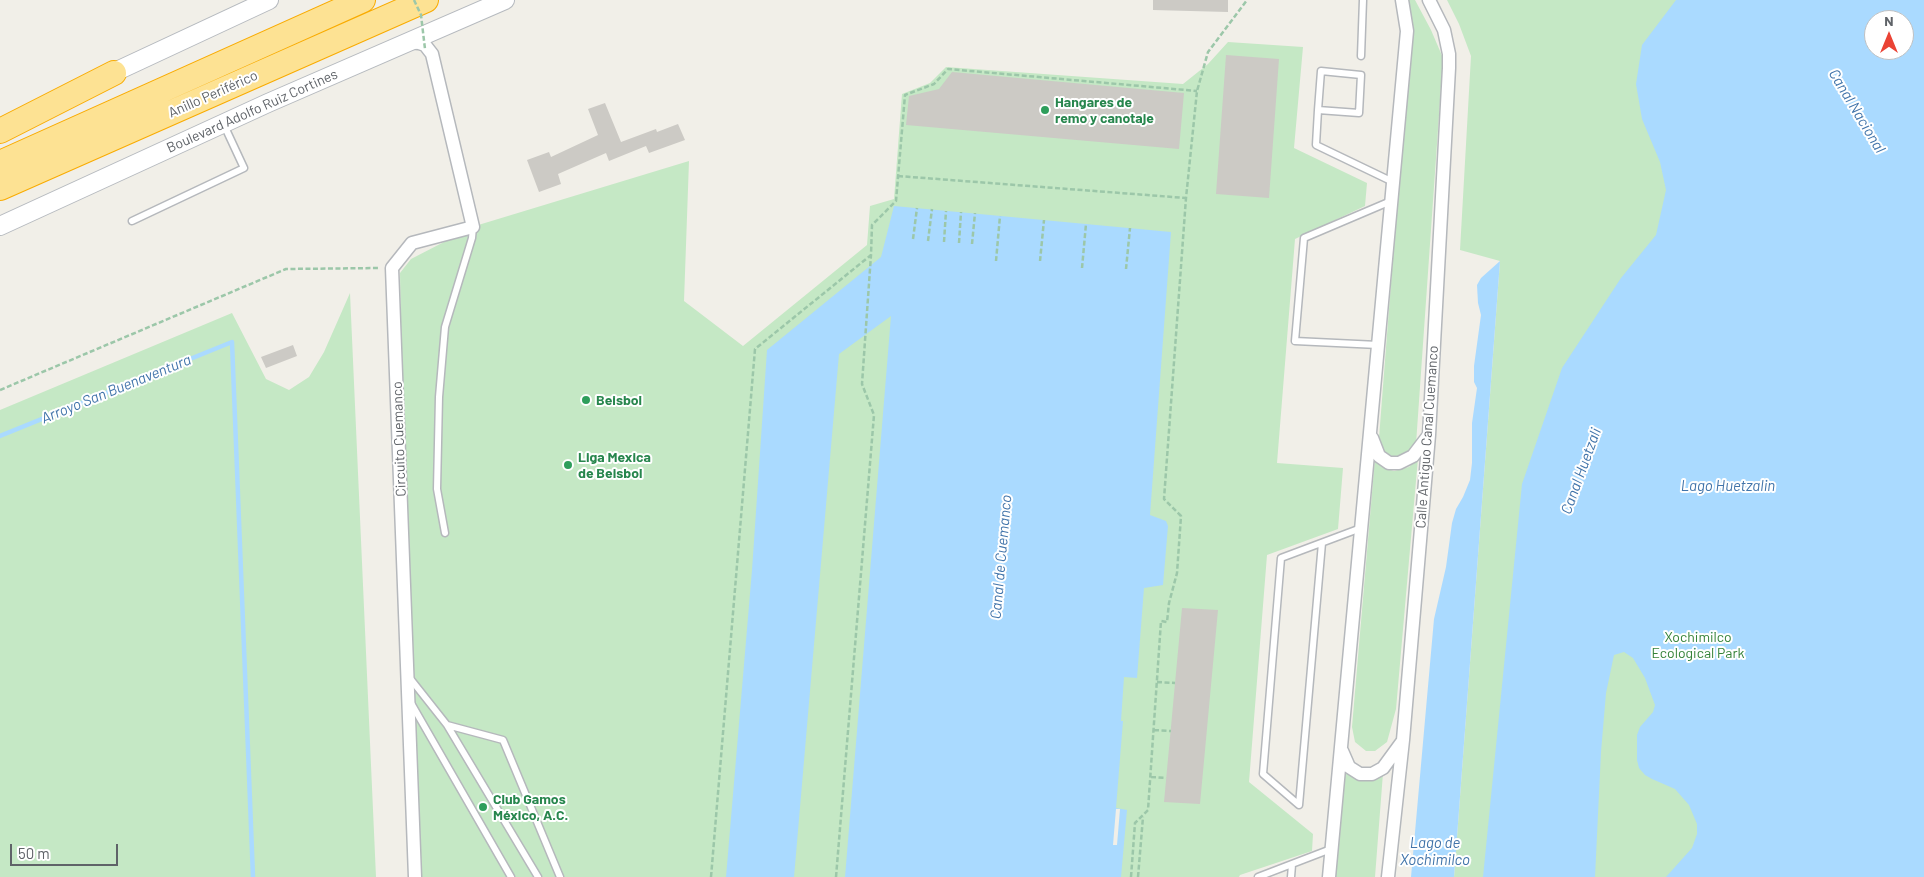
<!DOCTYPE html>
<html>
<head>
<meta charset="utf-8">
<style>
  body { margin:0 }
  #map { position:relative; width:1924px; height:877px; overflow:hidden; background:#f1efe8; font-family:Barlow,sans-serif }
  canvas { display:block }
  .north { position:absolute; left:1864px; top:10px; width:50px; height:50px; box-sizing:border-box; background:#fff; border:1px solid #bfc1c3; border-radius:50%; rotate:0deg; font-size:14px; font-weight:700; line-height:20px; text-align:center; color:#5f6368 }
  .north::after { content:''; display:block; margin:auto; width:18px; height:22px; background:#ea4335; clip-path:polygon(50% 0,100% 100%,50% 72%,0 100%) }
  .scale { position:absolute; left:10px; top:844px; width:108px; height:22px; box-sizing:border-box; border:2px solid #5f6368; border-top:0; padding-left:6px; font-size:15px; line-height:18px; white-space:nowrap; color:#5f6368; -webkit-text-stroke:4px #fff; paint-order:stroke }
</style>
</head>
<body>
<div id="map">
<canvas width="1924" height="877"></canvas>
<div class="north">N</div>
<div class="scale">50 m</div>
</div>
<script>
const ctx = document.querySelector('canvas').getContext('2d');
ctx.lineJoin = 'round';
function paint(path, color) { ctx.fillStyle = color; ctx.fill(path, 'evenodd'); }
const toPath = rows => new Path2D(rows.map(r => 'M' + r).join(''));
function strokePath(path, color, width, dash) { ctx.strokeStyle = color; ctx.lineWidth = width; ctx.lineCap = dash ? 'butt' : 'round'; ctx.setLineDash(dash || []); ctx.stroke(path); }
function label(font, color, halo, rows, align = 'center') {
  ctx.font = font + ' Barlow,sans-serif'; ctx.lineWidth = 4; ctx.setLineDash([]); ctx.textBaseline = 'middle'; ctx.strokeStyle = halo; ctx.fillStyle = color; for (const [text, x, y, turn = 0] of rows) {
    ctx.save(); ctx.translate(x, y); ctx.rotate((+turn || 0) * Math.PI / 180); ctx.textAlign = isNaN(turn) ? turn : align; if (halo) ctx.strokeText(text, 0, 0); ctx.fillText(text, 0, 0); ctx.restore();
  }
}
const green = toPath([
  [1408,0,1415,0,1431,30,1443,58,1416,444,1407,453,1393,458,1383,453,1379,438,1410,38],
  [1447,0,1924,0,1924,877,1454,877,1500,261,1460,250,1471,56,1459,24],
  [1874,20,1904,20,1904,50,1874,50],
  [1228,42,1303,47,1294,148,1367,183,1365,206,1295,239,1277,463,1343,468,1338,529,1267,555,1249,782,1313,834,1312,851,1240,875,1239,877,416,877,406,648,400,273,411,259,475,226,689,161,684,301,743,346,867,245,870,206,894,199,902,94,930,83,946,67,1183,84,1208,64],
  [350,293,376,877,0,877,0,410,232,313,266,379,289,390,309,377,324,352],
  [1375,458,1382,467,1394,471,1409,467,1418,458,1396,709,1387,742,1375,751,1366,751,1355,742,1352,727],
  [1342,767,1383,773,1375,877,1334,877]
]);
const water = toPath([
  [1676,0,1924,0,1924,877,1666,877,1692,848,1697,834,1697,824,1689,805,1675,789,1652,779,1645,775,1639,768,1637,760,1637,735,1640,727,1653,712,1655,705,1645,678,1633,658,1624,652,1614,655,1606,693,1601,752,1595,877,1483,877,1522,484,1562,368,1621,278,1656,235,1666,190,1660,162,1642,119,1636,84,1642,45],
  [1874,20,1904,20,1904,50,1874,50],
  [894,206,1171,232,1150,515,1166,521,1168,526,1163,585,1144,588,1137,678,1124,677,1121,721,1123,721,1116,808,1127,810,1121,877,845,877,891,316,839,354,794,877,726,877,752,570,767,350,881,257],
  [1500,261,1454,877,1411,877,1434,619,1446,567,1452,523,1456,509,1463,497,1470,480,1472,463,1472,423,1477,388,1474,382,1474,366,1481,315,1478,303,1477,285,1481,278]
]);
const pier = toPath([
  [1116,809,1120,809,1117,845,1113,845]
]);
const stream = toPath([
  [0,436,232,342,253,877]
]);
const building = toPath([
  [1153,0,1228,0,1228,12,1153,10],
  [1226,55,1279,59,1269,198,1216,194],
  [952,72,1184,93,1179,149,906,125,909,96,939,89],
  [605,103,621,142,656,129,657,132,678,124,685,140,649,153,646,146,609,161,606,153,558,174,561,184,539,192,527,160,549,152,551,157,598,135,588,109],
  [293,345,297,356,266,368,261,357],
  [1182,608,1218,610,1200,804,1164,802]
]);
const path = toPath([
  [898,176,1186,198],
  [913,239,917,208],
  [928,241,932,209],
  [944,242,946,211],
  [959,243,961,212],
  [972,244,975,213],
  [996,261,1000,216],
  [1040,261,1044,220],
  [1082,268,1086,224],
  [1126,269,1130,228],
  [0,390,286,269,379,268],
  [1157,682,1175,683],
  [1154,730,1171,731],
  [1151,777,1166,778],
  [711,877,755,349,871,255,872,225,896,201,905,95,934,84,948,69,1197,91],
  [836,877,874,415,862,384,871,255],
  [1131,877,1135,823,1148,810,1161,621,1167,622,1169,603,1177,573,1181,516,1164,499,1186,198,1197,91,1208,52,1247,0],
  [1138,877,1143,817]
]);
const lane = toPath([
  [1361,56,1363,0],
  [1318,110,1359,113,1361,75,1321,71,1318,110,1316,145,1393,182],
  [132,221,244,168,224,125],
  [1378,345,1295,341,1304,238,1391,201],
  [445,533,437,489,439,397,445,327,472,238,473,227],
  [1322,543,1299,805,1263,774,1281,558,1361,528],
  [409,677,447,725,538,877],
  [411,703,511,877],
  [447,725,503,740,560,877],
  [1258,877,1331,849],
  [1291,877,1292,865]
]);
const street = toPath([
  [407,42,419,43,425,45,432,54,473,227,412,243,392,268,415,877],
  [1372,438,1379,456,1389,463,1399,463,1413,456,1429,435],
  [1342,751,1349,767,1360,774,1372,774,1383,768,1402,742],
  [1329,877,1407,31,1402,0],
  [1388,877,1403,740,1429,435,1449,68,1449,54,1444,30,1429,0]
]);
const secondary = toPath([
  [104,77,269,0],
  [0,226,268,103,505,0]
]);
const highway = toPath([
  [0,131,114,73],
  [0,163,363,0],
  [0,188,426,0]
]);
const pathBridge = toPath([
  [414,0,421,15,425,49]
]);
const markers = [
  [1045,110,5,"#2e9e5b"],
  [586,400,5,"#2e9e5b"],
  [568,465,5,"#2e9e5b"],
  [483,807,5,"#2e9e5b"]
];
const streetNames = [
  ["Anillo Periférico",213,94,-24],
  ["Boulevard Adolfo Ruiz Cortines",252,111,-24],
  ["Calle Antiguo Canal Cuemanco",1427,437,-86],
  ["Circuito Cuemanco",399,439,-92]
];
const leisureNames = [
  ["Hangares de",1055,102],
  ["remo y canotaje",1055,118],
  ["Beisbol",596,400],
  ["Liga Mexica",578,457],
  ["de Beisbol",578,473],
  ["Club Gamos",493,799],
  ["México, A.C.",493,815]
];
const parkNames = [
  ["Xochimilco",1698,637],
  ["Ecological Park",1698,653]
];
const waterNames = [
  ["Canal Nacional",1857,111,59],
  ["Arroyo San Buenaventura",116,389,-22],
  ["Canal Huetzali",1581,471,-70],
  ["Lago Huetzalin",1728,486],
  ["Canal de Cuemanco",1001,557,-85],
  ["Lago de",1435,843],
  ["Xochimilco",1435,860]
];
paint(green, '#c5e8c5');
paint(water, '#aadaff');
paint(pier, '#f1efe8');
strokePath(stream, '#aadaff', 4.5);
paint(building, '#cccac5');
strokePath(lane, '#b5b8bc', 9);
strokePath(street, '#b5b8bc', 15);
strokePath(secondary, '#b6babf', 20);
strokePath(highway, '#f9ab00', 26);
strokePath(path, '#9cc7a9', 2.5, [5, 2.5]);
strokePath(lane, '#fff', 6);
strokePath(street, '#fff', 12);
strokePath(secondary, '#fff', 18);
strokePath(highway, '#fde293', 24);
strokePath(pathBridge, '#9cc7a9', 2.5, [5, 2.5]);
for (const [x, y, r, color] of markers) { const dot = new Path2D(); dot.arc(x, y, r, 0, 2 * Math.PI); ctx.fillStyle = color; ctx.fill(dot); strokePath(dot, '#fff', 2); }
label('14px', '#5f6368', '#fff', streetNames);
label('bold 14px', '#27864d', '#fff', leisureNames, 'left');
label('14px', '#348238', '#fff', parkNames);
label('italic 15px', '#4174aa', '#fff', waterNames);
</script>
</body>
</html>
